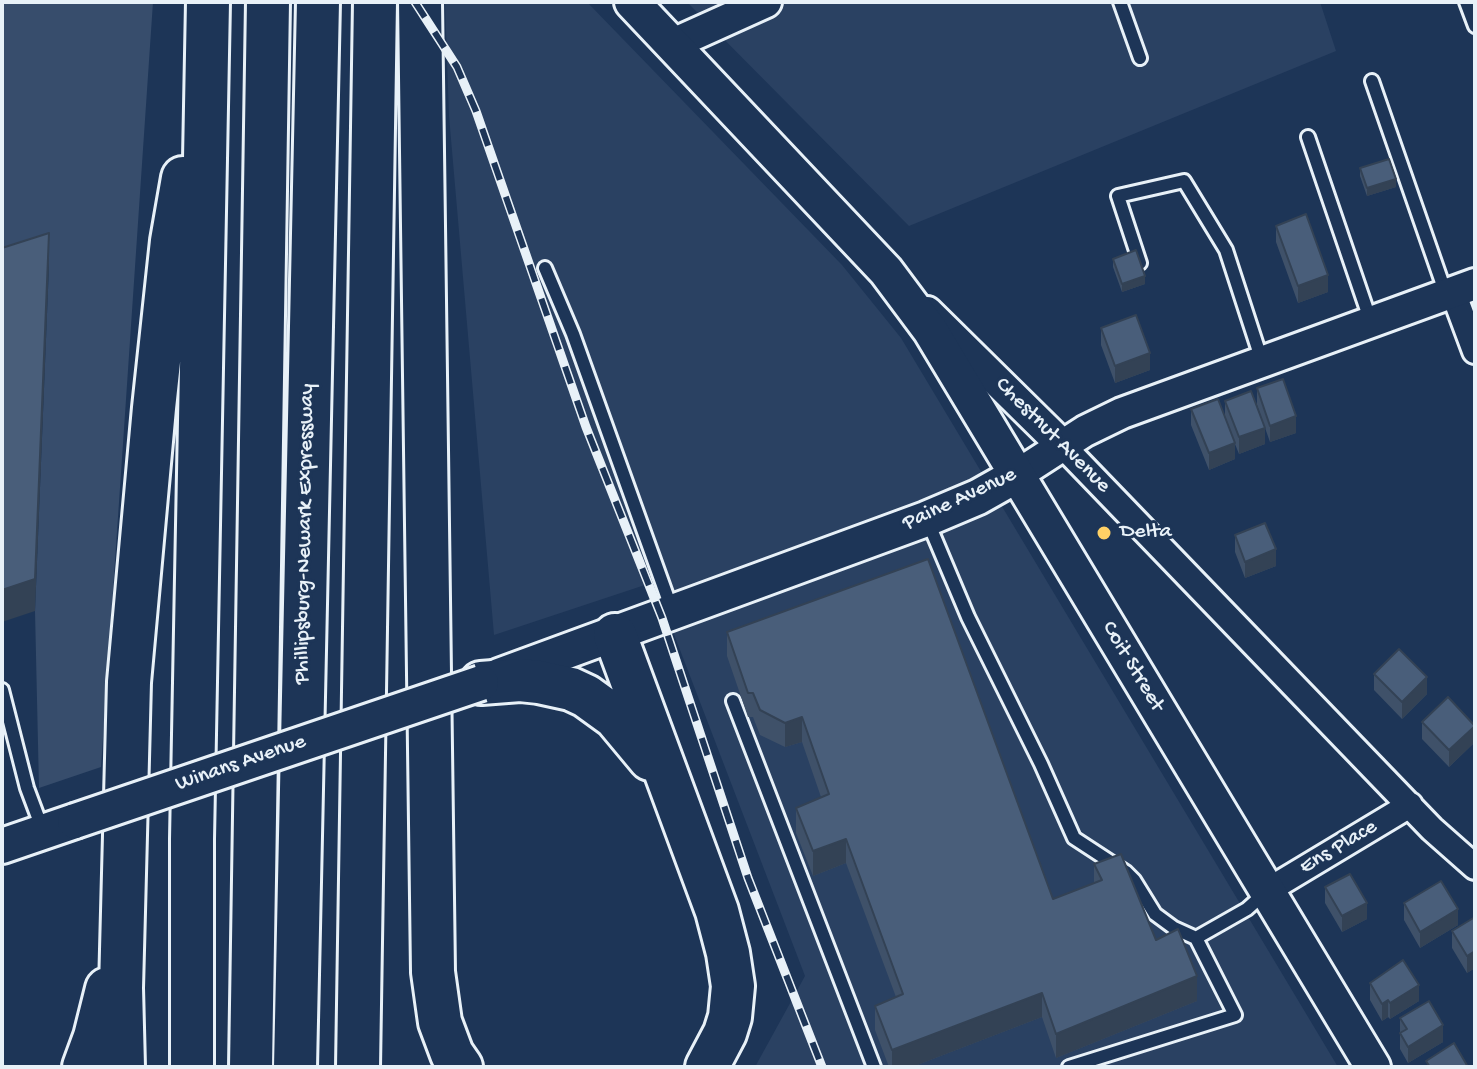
<!DOCTYPE html>
<html>
<head>
<meta charset="utf-8">
<style>
  body { margin:0 }
  #map { position:relative; width:1477px; height:1069px; overflow:hidden; background:#1d3557; font-family:"Gochi Hand",sans-serif }
  canvas { display:block }
  .frame { position:absolute; inset:0; border:4px solid #e8f1f8; pointer-events:none }
</style>
</head>
<body>
<div id="map">
<canvas width="1477" height="1069"></canvas>
<div class="frame"></div>
</div>
<script>
const ctx = document.querySelector('canvas').getContext('2d');
ctx.lineJoin = 'round';
function paint(path, color) { ctx.fillStyle = color; ctx.fill(path, 'evenodd'); }
const toPath = rows => new Path2D(rows.map(r => 'M' + r).join(''));
function strokePath(path, color, width, dash) { ctx.strokeStyle = color; ctx.lineWidth = width; ctx.lineCap = dash ? 'butt' : 'round'; ctx.setLineDash(dash || []); ctx.stroke(path); }
function label(font, color, halo, rows, align = 'center') {
  ctx.font = font + ' "Gochi Hand",sans-serif'; ctx.lineWidth = 6; ctx.setLineDash([]); ctx.textBaseline = 'middle'; ctx.strokeStyle = halo; ctx.fillStyle = color; for (const [text, x, y, turn = 0] of rows) {
    ctx.save(); ctx.translate(x, y); ctx.rotate((+turn || 0) * Math.PI / 180); ctx.textAlign = isNaN(turn) ? turn : align; if (halo) ctx.strokeText(text, 0, 0); ctx.fillText(text, 0, 0); ctx.restore();
  }
}
const built = toPath([
  [445,2,587,2,842,265,901,338,1338,1067,755,1067,805,976,654,582,494,635,449,116],
  [687,2,1320,2,1336,51,909,226]
]);
const green = toPath([
  [2,2,153,2,101,767,39,788,35,611,49,265,2,279]
]);
const service = toPath([
  [1120,2,1140,58],
  [1466,2,1475,26],
  [1372,81,1446,294],
  [1308,137,1371,322],
  [1140,263,1118,196,1184,181,1226,250,1262,361],
  [545,268,573,334,672,610],
  [928,522,968,617,1041,764,1074,838,1126,872,1134,880,1155,914,1174,928,1196,938,1247,909,1266,892],
  [2,690,27,788,42,828],
  [733,701,874,1067],
  [1069,1067,1235,1015,1196,938]
]);
const minor = toPath([
  [1453,292,1475,351],
  [1062,445,1432,829,1475,867],
  [1267,891,1410,805]
]);
const tertiary = toPath([
  [673,44,766,2],
  [927,312,1062,445],
  [1017,475,1085,431,1122,413,1475,284]
]);
const secondary = toPath([
  [632,2,886,271,930,330,1373,1067],
  [499,676,926,519,978,497,1017,475],
  [2,846,75,821]
]);
const motorway = toPath([
  [420,2,433,972,440,1022,452,1054,461,1067],
  [615,635,717,911,728,953,733,986,730,1017,725,1033,707,1067],
  [481,683,520,680,539,682,571,689,586,696,615,717,650,759],
  [84,1067,95,1037,107,989],
  [123,1067,121,988,129,682,154,408,172,241,183,178],
  [192,1067,192,839,208,2],
  [251,1067,268,2],
  [295,1067,318,2],
  [358,1067,375,2]
]);
const rail = toPath([
  [415,2,457,67,476,111,586,427,662,618,748,878,822,1067]
]);
const secondaryBridge = toPath([
  [75,821,481,683]
]);
const wall = toPath([
  [1360,168,1396,187,1367,196,1360,176],
  [1276,226,1328,292,1298,303,1276,242],
  [1113,259,1145,284,1122,292,1113,267],
  [1101,328,1150,370,1115,383,1101,345],
  [1257,388,1296,433,1270,442,1257,405],
  [1225,401,1265,444,1239,454,1235,444,1235,459,1209,470,1191,425,1191,409,1225,418],
  [1235,535,1276,566,1245,578,1235,552],
  [727,632,1053,899,1094,883,1094,864,1156,940,1197,1001,1056,1058,1042,1017,912,1067,889,1067,875,1030,875,1006,896,997,846,863,813,876,796,833,796,808,821,797,802,742,785,747,760,735,753,717,748,717,727,656],
  [1374,674,1427,694,1402,719,1374,690],
  [1422,722,1475,742,1449,767,1422,739],
  [1325,887,1367,919,1342,932,1325,903],
  [1404,903,1458,925,1420,948,1404,920],
  [1475,917,1475,968,1467,973,1452,948,1452,931],
  [1370,983,1419,1001,1390,1019,1388,1017,1382,1021,1370,1000],
  [1400,1018,1443,1042,1408,1063,1400,1049]
]);
const shadedWall = toPath([
  [1396,179,1396,187,1367,196,1367,188],
  [49,233,49,264,35,611,2,622,2,590],
  [1328,275,1328,292,1298,303,1298,286],
  [1145,276,1145,284,1122,292,1122,284],
  [1150,353,1150,370,1115,383,1115,366],
  [1296,416,1296,433,1270,442,1270,426],
  [1265,428,1265,444,1239,454,1239,437],
  [1235,443,1235,459,1209,470,1209,453],
  [1276,549,1276,566,1245,578,1245,562],
  [1427,677,1427,694,1402,719,1402,702],
  [802,717,802,742,785,747,785,723],
  [1475,726,1475,742,1449,767,1449,750],
  [846,839,846,863,813,876,813,851],
  [1367,903,1367,919,1342,932,1342,916],
  [1458,909,1458,925,1420,948,1420,932],
  [1475,951,1475,968,1467,973,1467,956],
  [1197,976,1197,1001,1056,1058,1056,1034],
  [1419,985,1419,1001,1390,1019,1390,1003],
  [1042,993,1042,1017,912,1067,892,1067,892,1050],
  [1388,1000,1388,1017,1382,1021,1382,1004],
  [1443,1025,1443,1042,1408,1063,1408,1047]
]);
const building = toPath([
  [1389,159,1396,179,1367,188,1360,168,1389,159],
  [1306,214,1328,275,1298,286,1276,226,1306,214],
  [49,233,35,579,2,590,2,248,49,233],
  [1136,250,1145,276,1122,284,1113,259,1136,250],
  [1136,315,1150,353,1115,366,1101,328,1136,315],
  [1283,379,1296,416,1270,426,1257,388,1283,379],
  [1251,391,1265,428,1239,437,1225,401,1251,391],
  [1218,399,1235,443,1209,453,1191,409,1218,399],
  [1265,523,1276,549,1245,562,1235,535,1265,523],
  [928,559,1053,899,1102,880,1094,864,1121,854,1156,940,1178,929,1197,976,1056,1034,1042,993,892,1050,875,1006,903,994,846,839,813,851,796,808,829,794,802,717,785,723,760,710,753,693,748,693,727,632,928,559],
  [1399,649,1427,677,1402,702,1374,674,1399,649],
  [1448,697,1475,726,1449,750,1422,722,1448,697],
  [1350,874,1367,903,1342,916,1325,887,1350,874],
  [1441,881,1458,909,1420,932,1404,903,1441,881],
  [1475,917,1475,951,1467,956,1452,931,1475,917],
  [1403,960,1419,985,1390,1003,1388,1000,1382,1004,1370,983,1403,960],
  [1429,1001,1443,1025,1408,1047,1400,1033,1407,1029,1400,1018,1429,1001],
  [1454,1043,1468,1067,1430,1067,1426,1061,1454,1043]
]);
const markers = [
  [1104,533,8,"#ffd166"]
];
const streetNames = [
  ["Chestnut Avenue",1052,436,45],
  ["Paine Avenue",960,500,-25],
  ["Phillipsburg-Newark Expressway",306,534,-89],
  ["Coit Street",1132,667,59],
  ["Winans Avenue",241,764,-19],
  ["Ens Place",1339,848,-31]
];
const poiNames = [
  ["Delta",1120,533]
];
paint(built, '#2a4162');
paint(green, '#374d6c');
strokePath(service, '#e8f1f8', 18);
strokePath(minor, '#e8f1f8', 30);
strokePath(tertiary, '#e8f1f8', 36);
strokePath(secondary, '#e8f1f8', 40);
strokePath(motorway, '#e8f1f8', 48);
strokePath(service, '#1d3557', 12);
strokePath(minor, '#1d3557', 24);
strokePath(tertiary, '#1d3557', 30);
strokePath(secondary, '#1d3557', 34);
strokePath(motorway, '#1d3557', 42);
strokePath(rail, '#e8f1f8', 9);
strokePath(rail, '#1d3557', 6, [18]);
strokePath(secondaryBridge, '#e8f1f8', 40, []);
strokePath(secondaryBridge, '#1d3557', 34);
paint(wall, '#3f5169');
paint(shadedWall, '#334255');
paint(building, '#495e7a');
strokePath(building, '#334255', 2);
for (const [x, y, r, color] of markers) { const dot = new Path2D(); dot.arc(x, y, r, 0, 2 * Math.PI); ctx.fillStyle = color; ctx.fill(dot); strokePath(dot, '#1d3557', 3); }
label('22px', '#e8f1f8', '#1d3557', streetNames);
label('22px', '#e8f1f8', '#1d3557', poiNames, 'left');
</script>
</body>
</html>
